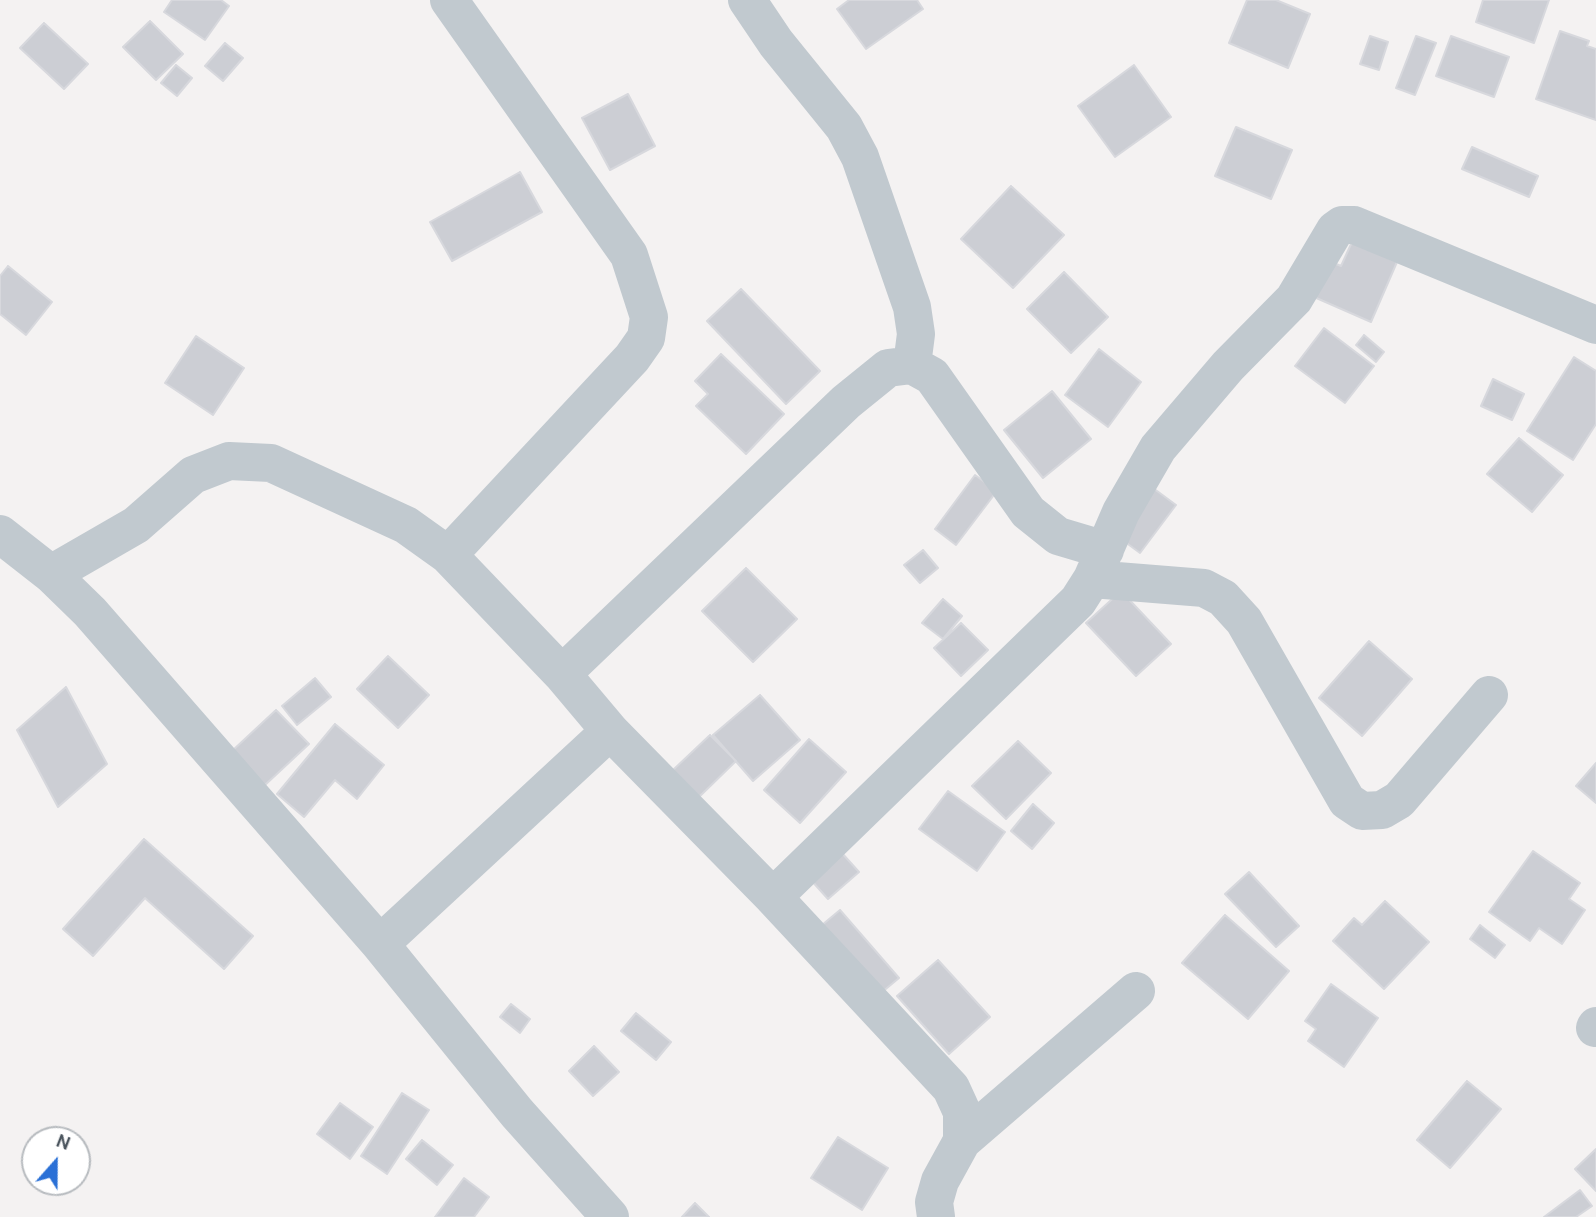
<!DOCTYPE html>
<html>
<head>
<meta charset="utf-8">
<style>
  body { margin:0 }
  #map { position:relative; width:1596px; height:1217px; overflow:hidden; background:#f4f2f2; font-family:Overpass,sans-serif }
  canvas { display:block }
  .north { position:absolute; left:21px; top:1126px; width:70px; height:70px; box-sizing:border-box; background:#fff; border:2px solid #b7bbbf; border-radius:50%; rotate:21deg; font-size:19px; font-weight:700; line-height:28px; text-align:center; color:#4b555e }
  .north::after { content:''; display:block; margin:auto; width:24px; height:32px; background:#2a70d6; clip-path:polygon(50% 0,100% 100%,50% 72%,0 100%) }
</style>
</head>
<body>
<div id="map">
<canvas width="1596" height="1217"></canvas>
<div class="north">N</div>
</div>
<script>
const ctx = document.querySelector('canvas').getContext('2d');
ctx.lineJoin = 'round';
function paint(path, color) { ctx.fillStyle = color; ctx.fill(path, 'evenodd'); }
const toPath = rows => new Path2D(rows.map(r => 'M' + r).join(''));
function strokePath(path, color, width, dash) { ctx.strokeStyle = color; ctx.lineWidth = width; ctx.lineCap = dash ? 'butt' : 'round'; ctx.setLineDash(dash || []); ctx.stroke(path); }
const building = toPath([
  [172,0,221,0,229,6,205,40,164,12,172,0],
  [849,0,917,0,923,9,866,49,837,9,849,0],
  [1247,0,1276,0,1310,14,1288,68,1229,43,1247,0],
  [1483,0,1549,0,1534,43,1476,22,1483,0],
  [150,21,183,54,156,80,123,47,150,21],
  [44,23,88,64,64,89,20,48,44,23],
  [1560,31,1589,41,1587,46,1596,49,1596,120,1536,99,1560,31],
  [1370,36,1388,42,1379,70,1360,64,1370,36],
  [1416,36,1436,43,1415,95,1396,88,1416,36],
  [1451,36,1509,57,1494,97,1436,76,1451,36],
  [225,43,243,58,223,81,205,66,225,43],
  [176,65,192,78,177,96,161,83,176,65],
  [1134,65,1171,117,1115,157,1078,106,1134,65],
  [628,94,655,146,610,170,582,118,628,94],
  [1236,127,1292,150,1271,199,1215,176,1236,127],
  [1472,147,1538,176,1529,197,1462,169,1472,147],
  [520,172,542,212,452,261,430,222,520,172],
  [1011,186,1064,235,1013,288,961,239,1011,186],
  [1352,242,1397,262,1371,322,1314,297,1329,261,1341,266,1352,242],
  [8,266,52,302,26,335,0,314,0,276,8,266],
  [1064,272,1108,317,1071,353,1027,309,1064,272],
  [741,289,820,371,786,404,707,321,741,289],
  [1324,328,1374,366,1345,403,1295,366,1324,328],
  [1364,335,1384,352,1376,362,1356,345,1364,335],
  [196,336,244,368,213,415,165,383,196,336],
  [1099,349,1141,382,1108,427,1065,395,1099,349],
  [721,354,784,414,746,454,696,406,708,394,695,381,721,354],
  [1574,357,1596,371,1596,424,1573,460,1527,431,1574,357],
  [1493,379,1524,394,1512,420,1481,406,1493,379],
  [1052,391,1091,439,1043,478,1004,430,1052,391],
  [1519,438,1563,475,1532,512,1487,474,1519,438],
  [975,475,997,491,956,545,935,529,975,475],
  [1153,488,1176,505,1140,553,1117,536,1153,488],
  [923,550,938,568,920,583,904,565,923,550],
  [746,568,797,619,753,662,702,611,746,568],
  [1121,591,1171,644,1136,676,1086,623,1121,591],
  [943,599,962,616,943,639,922,623,943,599],
  [961,623,988,650,961,676,934,648,961,623],
  [1369,641,1412,679,1362,736,1319,698,1369,641],
  [388,656,429,695,398,728,357,689,388,656],
  [315,678,331,697,297,725,282,706,315,678],
  [66,687,107,764,58,807,17,730,66,687],
  [760,695,800,740,753,781,713,735,760,695],
  [276,710,309,744,265,785,232,751,276,710],
  [335,724,384,765,357,799,335,780,304,817,277,794,335,724],
  [710,735,736,761,699,797,673,770,710,735],
  [809,739,846,772,800,823,764,790,809,739],
  [1018,741,1051,773,1006,819,972,786,1018,741],
  [1596,763,1596,803,1576,786,1596,763],
  [948,791,1005,832,977,871,919,829,948,791],
  [1033,804,1054,823,1032,849,1011,831,1033,804],
  [144,839,253,936,224,969,145,898,93,956,63,929,144,839],
  [1533,851,1580,883,1569,899,1585,910,1562,944,1539,928,1530,941,1489,912,1533,851],
  [841,852,859,872,828,899,810,879,841,852],
  [1249,872,1299,926,1276,947,1225,894,1249,872],
  [1385,901,1429,942,1384,989,1333,941,1354,918,1362,925,1385,901],
  [840,910,899,978,875,998,816,930,840,910],
  [1225,915,1289,971,1248,1019,1182,963,1225,915],
  [1480,925,1505,945,1495,958,1470,939,1480,925],
  [938,960,990,1017,949,1054,897,996,938,960],
  [1331,984,1378,1018,1344,1067,1308,1041,1316,1029,1305,1021,1331,984],
  [511,1004,530,1019,520,1033,500,1017,511,1004],
  [636,1013,671,1042,656,1060,621,1031,636,1013],
  [594,1046,619,1072,593,1096,569,1071,594,1046],
  [1467,1081,1501,1109,1450,1168,1417,1140,1467,1081],
  [402,1093,429,1110,387,1174,361,1156,402,1093],
  [340,1103,373,1127,350,1159,317,1134,340,1103],
  [838,1137,888,1168,862,1210,811,1178,838,1137],
  [422,1140,453,1165,437,1185,406,1159,422,1140],
  [1596,1149,1596,1191,1575,1169,1596,1149],
  [464,1178,489,1197,474,1217,435,1217,464,1178],
  [1580,1190,1592,1206,1576,1217,1544,1217,1580,1190],
  [695,1203,709,1217,682,1217,695,1203]
]);
const minor = toPath([
  [747,0,776,43,844,127,860,157,912,307,916,334,912,365],
  [0,534,51,574,90,612,380,944,517,1113,610,1217],
  [448,555,632,358,646,338,649,317,629,255,449,0],
  [51,574,136,525,193,475,229,461,271,463,406,525,448,555,562,674,610,731,773,897,951,1088,962,1112,962,1141,940,1181,934,1202,936,1217],
  [1092,579,1204,588,1223,598,1244,621,1347,801,1362,811,1382,810,1399,800,1489,695],
  [562,674,846,402,888,368,912,365,932,376,1028,512,1058,536,1105,550],
  [773,897,1078,601,1092,579,1121,512,1158,448,1228,366,1294,299,1335,230,1342,225,1354,225,1596,325],
  [380,944,610,731],
  [1595,1028,1596,1026],
  [962,1141,1136,991]
]);
paint(building, '#ccced4');
strokePath(building, '#d7d8dd', 2);
strokePath(minor, '#c1c9cf', 38);
</script>
</body>
</html>
